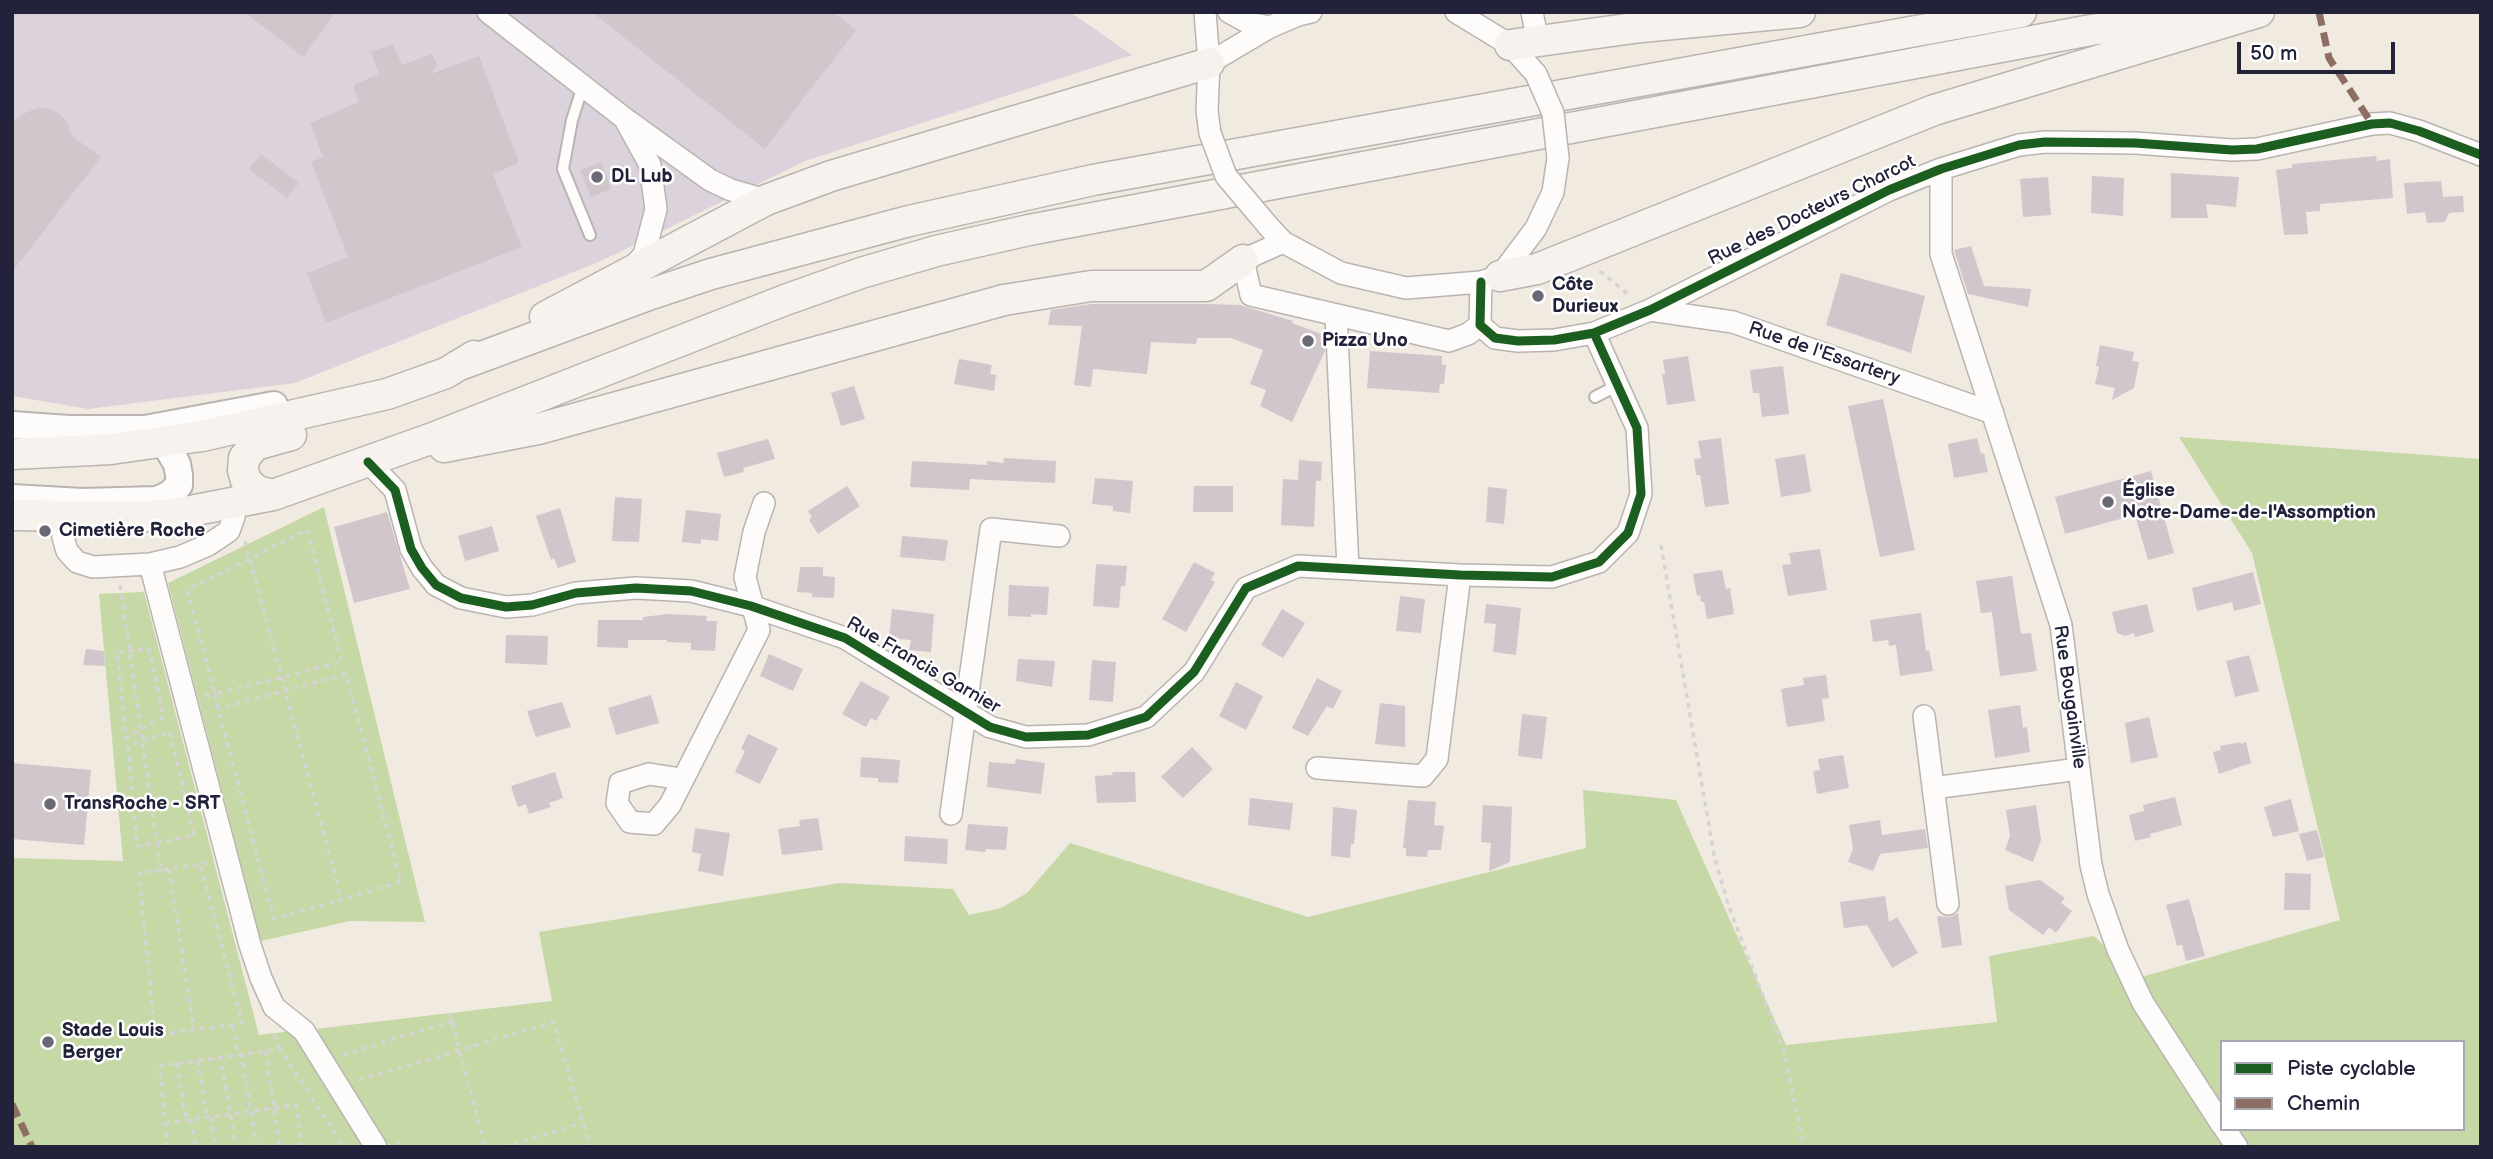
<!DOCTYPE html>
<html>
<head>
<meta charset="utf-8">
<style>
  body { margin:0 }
  #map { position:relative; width:2493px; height:1159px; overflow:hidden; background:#f1eae1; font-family:"Balsamiq Sans",sans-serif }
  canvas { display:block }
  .frame { position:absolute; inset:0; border:14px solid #22223b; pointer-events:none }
  .legend { position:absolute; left:2220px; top:1040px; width:245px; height:91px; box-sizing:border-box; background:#fff; border:2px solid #a7a7b1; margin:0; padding:9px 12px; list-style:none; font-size:21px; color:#22223b }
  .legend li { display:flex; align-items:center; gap:14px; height:35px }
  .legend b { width:35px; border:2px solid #a7a7b1 }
  .scale { position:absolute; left:2237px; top:42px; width:158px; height:32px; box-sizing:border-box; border:4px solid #22223b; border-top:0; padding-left:9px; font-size:21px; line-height:24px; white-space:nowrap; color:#22223b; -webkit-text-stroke:5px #fff; paint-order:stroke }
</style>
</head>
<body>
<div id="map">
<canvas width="2493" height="1159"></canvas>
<div class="frame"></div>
<ul class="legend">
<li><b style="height:9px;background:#1b5e20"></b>Piste cyclable</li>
<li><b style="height:9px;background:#8d6e63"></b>Chemin</li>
</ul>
<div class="scale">50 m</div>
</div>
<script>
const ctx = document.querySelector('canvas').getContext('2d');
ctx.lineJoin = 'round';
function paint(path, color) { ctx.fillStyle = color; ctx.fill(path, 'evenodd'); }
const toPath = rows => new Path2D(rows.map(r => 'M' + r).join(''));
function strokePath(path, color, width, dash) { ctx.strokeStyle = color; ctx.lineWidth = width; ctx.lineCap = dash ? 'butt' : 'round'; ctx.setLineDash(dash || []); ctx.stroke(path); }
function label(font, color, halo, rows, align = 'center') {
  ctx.font = font + ' "Balsamiq Sans",sans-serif'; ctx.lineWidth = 5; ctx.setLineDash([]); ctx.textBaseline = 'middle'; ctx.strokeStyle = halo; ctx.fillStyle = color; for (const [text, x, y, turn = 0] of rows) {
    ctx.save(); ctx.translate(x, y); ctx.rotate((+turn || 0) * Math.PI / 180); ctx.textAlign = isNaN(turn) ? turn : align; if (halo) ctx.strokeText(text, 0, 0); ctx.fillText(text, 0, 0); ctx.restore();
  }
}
const industrial = toPath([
  [12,12,1070,12,1132,55,805,161,601,261,295,383,88,409,12,396]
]);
const green = toPath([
  [2179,437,2481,459,2481,1147,394,1147,384,1141,315,1029,552,1001,539,932,840,883,953,889,969,915,1001,908,1027,893,1070,843,1308,917,1586,848,1583,790,1676,800,1786,1045,1997,1022,1989,956,2094,936,2138,978,2340,920,2252,553],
  [2222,1042,2463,1042,2463,1129,2222,1129],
  [324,507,425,922,350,921,261,941,168,583],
  [144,592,259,1035,292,1031,364,1147,12,1147,12,858,123,861,99,594]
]);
const building = toPath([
  [244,12,336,12,303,57],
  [592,12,833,12,856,30,765,149],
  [393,44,402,65,432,54,437,65,431,74,479,56,519,163,493,174,522,247,326,323,307,273,348,257,311,162,323,157,310,123,359,102,353,85,379,74,371,52],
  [39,108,50,109,61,115,67,121,72,136,101,157,12,272,12,122,27,112],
  [261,154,299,183,287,198,249,169],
  [2376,156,2377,161,2390,159,2393,198,2320,204,2320,211,2306,212,2308,234,2284,235,2276,170,2292,168,2292,164],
  [601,162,611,189,591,197,580,170],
  [2171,173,2239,177,2236,207,2206,204,2208,218,2171,218],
  [2092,176,2124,178,2123,216,2091,213],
  [2048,177,2051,215,2023,217,2020,179],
  [2441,181,2443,197,2463,196,2464,212,2449,213,2445,222,2427,223,2425,212,2407,214,2404,183],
  [1971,246,1984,286,2031,289,2028,307,1968,294,1954,250],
  [1841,273,1925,296,1911,353,1826,325],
  [1206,304,1240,305,1293,321,1292,323,1324,335,1325,351,1292,422,1260,406,1266,390,1250,384,1263,350,1231,338,1197,338,1196,344,1151,342,1147,374,1093,369,1091,387,1074,385,1082,326,1048,325,1051,310,1092,304],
  [2100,345,2134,352,2132,361,2139,362,2134,388,2112,400,2115,388,2095,384,2099,367,2096,366],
  [1370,351,1442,356,1442,365,1446,365,1444,384,1440,384,1439,393,1367,388],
  [1688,356,1695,401,1667,405,1662,374,1665,374,1663,360],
  [959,359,992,365,990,374,996,375,994,391,954,384],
  [1783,366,1789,414,1762,417,1759,393,1753,393,1750,370],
  [854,386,865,419,841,426,831,393],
  [1883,399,1915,550,1880,557,1848,406],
  [1721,438,1729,504,1705,507,1700,475,1696,475,1694,459,1701,458,1698,441],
  [1977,438,1981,454,1984,453,1988,472,1954,478,1948,444],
  [768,439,775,459,743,468,744,472,724,477,717,453],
  [1805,454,1811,492,1781,497,1775,459],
  [1004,458,1056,461,1055,483,970,479,969,490,910,487,912,461,987,465,987,461,1003,463],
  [1299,460,1322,462,1321,481,1316,481,1314,527,1281,525,1283,479,1298,480],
  [2151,471,2174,553,2148,560,2135,515,2065,534,2055,497],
  [1095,478,1133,481,1130,513,1113,511,1113,506,1092,504],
  [847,486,860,506,818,534,809,520,812,517,808,511],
  [1194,486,1233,486,1233,512,1193,512],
  [1488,487,1507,489,1504,524,1486,522],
  [615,497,642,499,639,542,612,541],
  [560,508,576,562,558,568,554,558,551,560,536,516],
  [686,510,721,514,718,541,701,539,701,544,682,542],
  [387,512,410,589,354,603,334,527],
  [492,526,499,551,465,561,458,536],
  [902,536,948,540,945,561,900,557],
  [1820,549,1827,590,1788,596,1782,565,1791,564,1789,553],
  [1194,562,1215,573,1211,580,1215,582,1186,632,1162,619],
  [1096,564,1127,566,1125,586,1121,586,1119,608,1093,606],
  [800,567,823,567,823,576,835,577,834,598,812,597,812,593,797,592],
  [1722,570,1726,589,1730,588,1734,614,1707,619,1704,602,1701,602,1700,595,1697,596,1693,574],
  [2253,572,2261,604,2234,611,2232,602,2197,611,2192,588],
  [2012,576,2021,634,2031,633,2037,671,2000,676,1992,612,1981,613,1976,581],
  [1009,585,1049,587,1047,615,1031,614,1031,617,1008,616],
  [1400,596,1425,599,1421,633,1396,631],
  [1486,604,1521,608,1516,655,1493,652,1496,624,1484,623],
  [2147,604,2154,632,2135,637,2134,633,2125,636,2117,633,2112,612],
  [892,609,934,614,931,652,909,650,911,640,889,638],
  [1282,609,1305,623,1283,658,1261,645],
  [1921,613,1926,651,1929,650,1933,671,1900,676,1896,645,1889,646,1888,640,1873,642,1870,620],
  [668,614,707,616,706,621,717,621,715,651,691,650,691,643,667,642,667,640,628,640,628,648,597,647,598,620,643,620,643,617],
  [506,635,548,636,547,665,505,663],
  [86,649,104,651,105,666,83,665],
  [769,654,803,669,793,691,760,676],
  [2249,655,2259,691,2235,697,2226,661],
  [1018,659,1055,661,1052,687,1016,681],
  [1092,660,1116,662,1113,702,1089,700],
  [1826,675,1829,698,1822,699,1825,721,1787,727,1781,689,1804,685,1803,678],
  [1317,678,1342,691,1333,709,1327,706,1308,736,1292,728],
  [861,681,890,697,876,721,871,718,866,727,842,714],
  [1236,682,1263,696,1246,730,1219,716],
  [651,695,659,723,616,735,608,708],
  [562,702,571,727,536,737,527,711],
  [1380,703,1405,706,1405,747,1375,744],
  [2020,705,2023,728,2027,727,2030,752,1995,758,1988,710],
  [1522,714,1547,717,1542,759,1518,756],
  [2149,717,2158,757,2131,763,2125,723],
  [748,734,778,748,760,784,735,772,745,751,741,749],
  [2241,742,2241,744,2246,742,2251,763,2219,774,2213,752,2221,750,2220,746],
  [1192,747,1213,769,1183,798,1161,777],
  [1843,755,1849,788,1817,794,1813,771,1820,770,1818,759],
  [861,757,900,760,898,783,878,782,878,778,860,777],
  [1016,759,1045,763,1041,794,987,787,989,762,1015,764],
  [12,763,91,770,84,845,12,839],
  [555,772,563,798,549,803,551,807,529,814,526,804,518,807,511,786],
  [1113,772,1135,772,1136,802,1097,803,1095,776,1112,775],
  [2175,797,2182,825,2150,834,2151,837,2135,841,2129,815,2144,811,2143,805],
  [1250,798,1293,803,1290,830,1248,825],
  [2291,799,2299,831,2273,837,2264,807],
  [1408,800,1436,802,1434,825,1444,826,1441,850,1428,850,1427,857,1406,856,1406,848,1403,848],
  [1483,805,1512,807,1510,862,1489,871,1491,843,1481,842],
  [2036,805,2041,840,2033,862,2005,850,2010,836,2006,810],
  [1333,807,1357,810,1354,844,1351,844,1350,858,1331,856],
  [818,818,823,850,782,855,778,829,800,826,799,820],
  [1880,820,1882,835,1925,829,1928,848,1880,854,1873,871,1848,862,1853,848,1849,825],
  [968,824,1008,827,1006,850,986,849,985,852,965,850],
  [695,828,730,833,723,876,698,871,701,854,692,852],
  [2317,830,2324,857,2307,861,2299,834],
  [905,836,948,839,947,864,904,861],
  [2285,873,2311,874,2310,910,2284,910],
  [2040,880,2065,898,2061,903,2072,911,2056,933,2049,927,2043,935,2009,910,2005,886],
  [1885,896,1889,922,1897,917,1918,953,1892,968,1867,925,1844,928,1840,902],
  [2189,899,2205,956,2186,961,2182,945,2177,946,2166,905],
  [1958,913,1962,945,1942,948,1937,916,1950,917]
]);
const path = toPath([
  [1600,271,1629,295],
  [307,530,342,662,215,694,187,590,307,530],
  [245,541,341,898],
  [1661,545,1714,855,1728,904,1784,1051,1804,1147],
  [120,585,161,870,208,863],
  [149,648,163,717,126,738,117,653,149,648],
  [205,696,215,694,218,709,274,919,401,882,346,674,218,709],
  [170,732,194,836,137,846,128,747,142,740,170,732],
  [169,869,194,1029],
  [161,870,139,873,155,1035,242,1023,200,864],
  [450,1013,485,1147],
  [233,1025,238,1053],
  [274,1035,280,1049],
  [265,1051,280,1147],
  [241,1053,257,1147],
  [343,1055,452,1021],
  [220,1056,236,1147],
  [198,1060,207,1116],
  [177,1063,186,1120],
  [359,1080,554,1022,590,1147],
  [211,1117,216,1147],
  [191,1119,196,1147],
  [165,1123,296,1105,302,1147],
  [397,1142,408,1147],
  [167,1147,160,1066,280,1049,344,1147],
  [504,1147,582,1123]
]);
const service = toPath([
  [583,86,572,120,563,169,590,235],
  [1595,397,1618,385]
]);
const minor = toPath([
  [488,12,624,118,710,180,731,190,766,200],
  [1205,12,1209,63,1207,111,1210,133],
  [1229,12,1249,23,1270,27],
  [1456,12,1510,45,1536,74],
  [1532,12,1538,42],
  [1209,63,1270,27,1298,15,1311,12],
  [627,123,650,165,656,209,644,255,630,270],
  [1941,169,1941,254,2061,625,2091,865,2098,894,2118,950,2143,1003,2222,1125],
  [1269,227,1283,242,1341,273,1406,288,1481,282,1500,276,1536,228,1553,192,1558,158],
  [1283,242,1243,260,1251,295,1449,341,1468,334,1480,325],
  [1481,282,1480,325,1495,338,1518,341,1554,340,1594,333,1650,310,1889,190,1941,169,2019,145,2045,142,2135,143,2232,150,2257,149,2372,124,2390,123,2419,131,2481,155],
  [1650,310,1733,322,1993,413],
  [1336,315,1348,568],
  [368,462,395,490,411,549,422,568,436,585,461,598,506,607,532,605,576,593,636,588,691,591,751,606,845,638,990,727,1026,737,1088,735,1146,717,1194,672,1246,588,1298,566,1460,575,1552,577,1599,562,1628,533,1641,494,1637,428,1594,333],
  [63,516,63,537,67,551,77,562,93,567,150,564,180,557,208,545,229,531,234,517,235,504],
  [150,564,250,945,261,978,274,1007,304,1031,376,1147],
  [1924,716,1948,904],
  [1317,768,1423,776,1437,759,1460,575],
  [681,779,649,774,620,783,617,803,630,822,654,824,670,805,759,630,745,577,754,532,764,503],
  [1933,788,2079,769],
  [951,814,991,529,1059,536],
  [2225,1129,2237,1147]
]);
const tertiary = toPath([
  [12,425,69,429,145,429,164,442,177,464,179,475,179,485,170,494,157,500,82,502,12,498],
  [145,429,274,405]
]);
const secondary = toPath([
  [1510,45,1641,27,1800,12],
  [1500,276,1537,269,1934,110,2259,12],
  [545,317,766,200,831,176,1209,63],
  [457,366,651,294,711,274,909,221,1093,180,2021,12],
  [444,447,538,429,1004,300,1091,286,1206,286,1243,260],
  [12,454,111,449,202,436,387,394,446,373,474,356],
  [273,495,257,491,246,481,243,470,244,458,255,445,291,435],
  [12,515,137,517,175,514,273,495,430,439,785,300,861,273,936,251,1029,230,2091,30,2218,12]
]);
const minorBridge = toPath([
  [1536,74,1553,113,1558,158],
  [1210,133,1226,176,1269,227]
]);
const quiet = toPath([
  [2319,12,2329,58,2372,124],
  [12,1104,32,1147]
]);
const cycleway = toPath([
  [1481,282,1480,325,1495,338,1518,341,1554,340,1594,333,1650,310,1889,190,1941,169,2019,145,2045,142,2135,143,2232,150,2257,149,2372,124,2390,123,2419,131,2481,155],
  [368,462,395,490,411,549,422,568,436,585,461,598,506,607,532,605,576,593,636,588,691,591,751,606,845,638,990,727,1026,737,1088,735,1146,717,1194,672,1246,588,1298,566,1460,575,1552,577,1599,562,1628,533,1641,494,1637,428,1594,333]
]);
const markers = [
  [597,177,7,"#6a6875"],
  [1538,296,7,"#6a6875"],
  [1308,341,7,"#6a6875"],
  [2108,502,7,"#6a6875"],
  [45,531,7,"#6a6875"],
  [50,804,7,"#6a6875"],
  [48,1042,7,"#6a6875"]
];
const poiNames = [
  ["DL Lub",611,177],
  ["Côte",1552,285],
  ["Durieux",1552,307],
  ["Pizza Uno",1322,341],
  ["Église",2122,491],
  ["Notre-Dame-de-l'Assomption",2122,513],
  ["Cimetière Roche",59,531],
  ["TransRoche - SRT",64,804],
  ["Stade Louis",62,1031],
  ["Berger",62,1053]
];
const streetNames = [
  ["Rue des Docteurs Charcot",1812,211,-26],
  ["Rue de l'Essartery",1824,354,19],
  ["Rue Francis Garnier",923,666,30],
  ["Rue Bougainville",2069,697,82]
];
paint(industrial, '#dbd2dc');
paint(green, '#c5d8a5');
paint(building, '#d1c6cb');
strokePath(service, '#b9b4b1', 14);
strokePath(minor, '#b9b4b1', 24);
strokePath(tertiary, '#b9b4b1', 30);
strokePath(secondary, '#b9b4b1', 33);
strokePath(path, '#d5d4d3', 3.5, [5, 5]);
strokePath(service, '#fdfcfa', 10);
strokePath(minor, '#fdfcfa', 21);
strokePath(tertiary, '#fdfcfa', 26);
strokePath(secondary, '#f7f2ed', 30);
strokePath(minorBridge, '#b9b4b1', 24, []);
strokePath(minorBridge, '#fdfcfa', 21);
strokePath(quiet, '#8d6e63', 7, [14, 7]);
strokePath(cycleway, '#1b5e20', 9);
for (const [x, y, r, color] of markers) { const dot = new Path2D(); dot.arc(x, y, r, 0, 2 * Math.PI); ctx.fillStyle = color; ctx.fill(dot); strokePath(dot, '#fff', 2.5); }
label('bold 19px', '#22223b', '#fff', poiNames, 'left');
label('19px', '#22223b', '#fff', streetNames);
</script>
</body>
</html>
